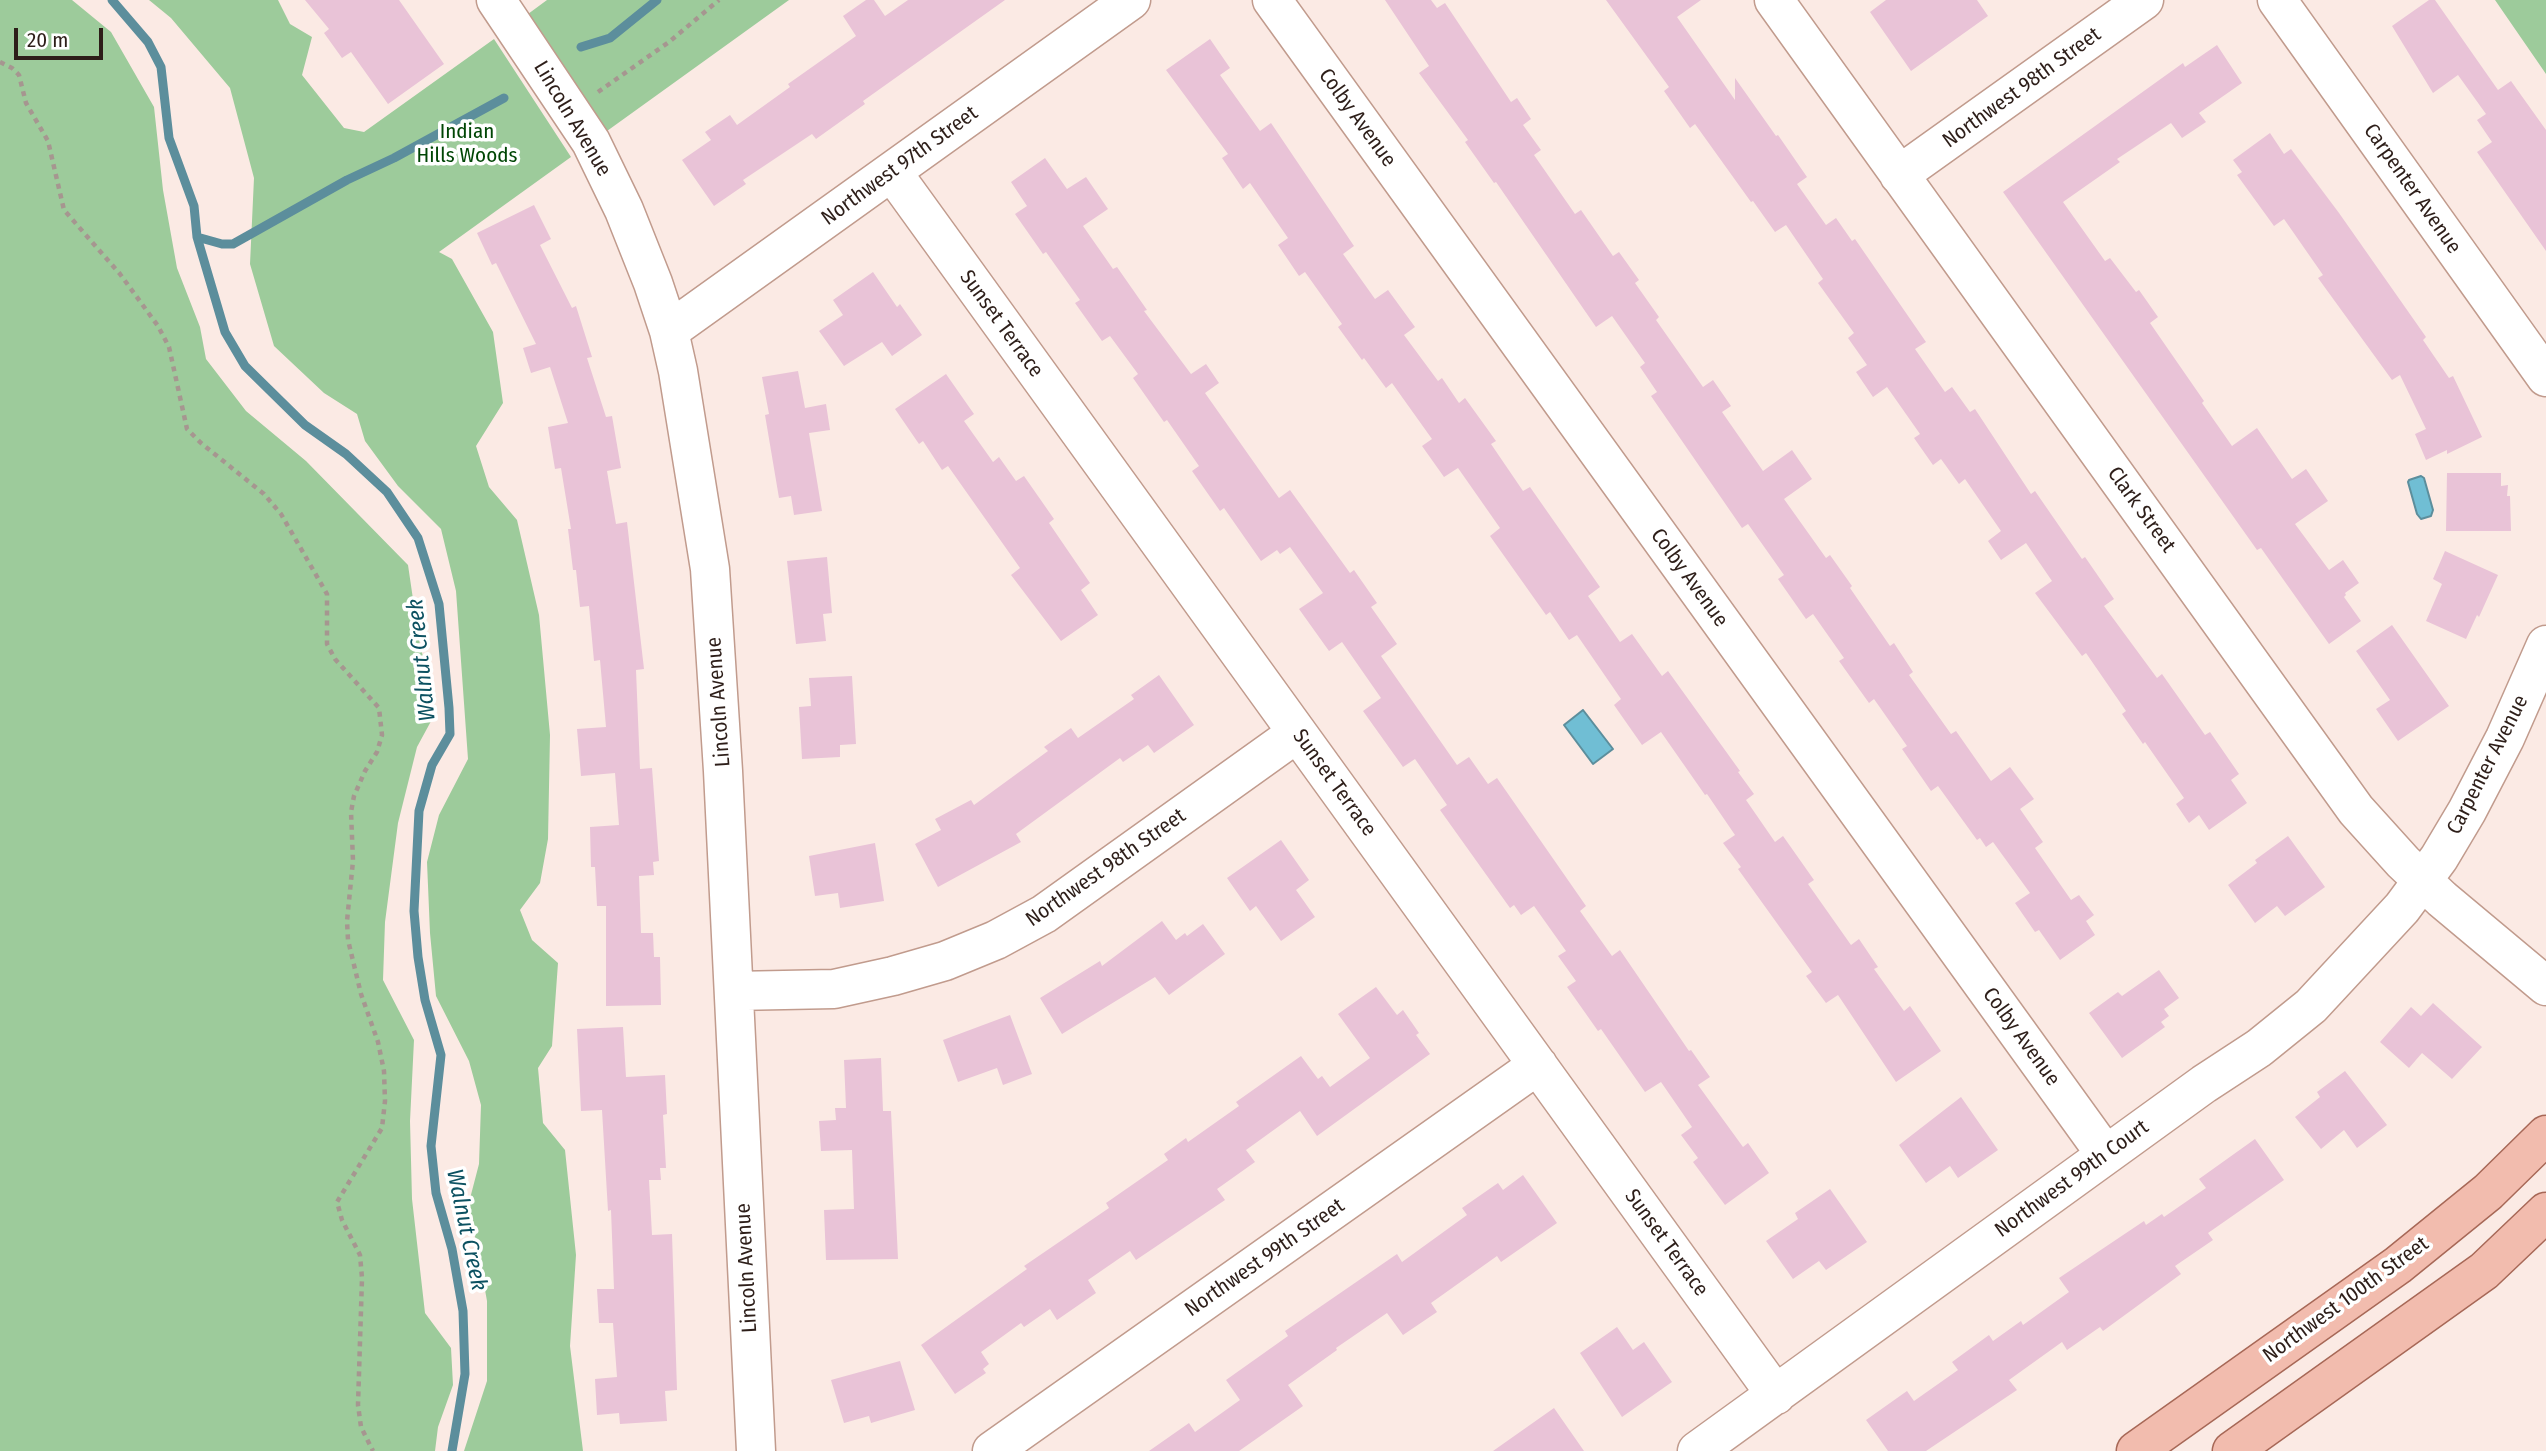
<!DOCTYPE html>
<html>
<head>
<meta charset="utf-8">
<style>
  body { margin:0 }
  #map { position:relative; width:2546px; height:1451px; overflow:hidden; background:#fbeae4; font-family:"Fira Sans Condensed",sans-serif }
  canvas { display:block }
  .scale { position:absolute; left:14px; top:28px; width:89px; height:32px; box-sizing:border-box; border:4px solid #2d1e19; border-top:0; padding-left:9px; font-size:21px; line-height:24px; white-space:nowrap; color:#2d1e19; -webkit-text-stroke:5px #fff; paint-order:stroke }
</style>
</head>
<body>
<div id="map">
<canvas width="2546" height="1451"></canvas>
<div class="scale">20 m</div>
</div>
<script>
const ctx = document.querySelector('canvas').getContext('2d');
ctx.lineJoin = 'round';
function paint(path, color) { ctx.fillStyle = color; ctx.fill(path, 'evenodd'); }
const toPath = rows => new Path2D(rows.map(r => 'M' + r).join(''));
function strokePath(path, color, width, dash) { ctx.strokeStyle = color; ctx.lineWidth = width; ctx.lineCap = dash ? 'butt' : 'round'; ctx.setLineDash(dash || []); ctx.stroke(path); }
function label(font, color, halo, rows, align = 'center') {
  ctx.font = font + ' "Fira Sans Condensed",sans-serif'; ctx.lineWidth = 7; ctx.setLineDash([]); ctx.textBaseline = 'middle'; ctx.strokeStyle = halo; ctx.fillStyle = color; for (const [text, x, y, turn = 0] of rows) {
    ctx.save(); ctx.translate(x, y); ctx.rotate((+turn || 0) * Math.PI / 180); ctx.textAlign = isNaN(turn) ? turn : align; if (halo) ctx.strokeText(text, 0, 0); ctx.fillText(text, 0, 0); ctx.restore();
  }
}
const forest = toPath([
  [0,0,72,0,111,32,154,107,163,190,177,268,200,327,206,359,246,411,306,461,408,565,419,640,436,712,417,747,398,823,385,922,383,980,414,1040,410,1121,412,1199,425,1313,451,1348,453,1385,438,1427,435,1451,0,1451],
  [149,0,278,0,290,24,312,37,302,75,344,128,364,132,494,39,571,157,439,252,452,259,493,332,503,403,476,446,489,487,517,520,539,615,550,735,548,839,540,883,520,910,532,940,558,963,552,1046,538,1068,543,1123,565,1150,576,1255,570,1346,583,1451,464,1451,487,1381,487,1301,476,1240,467,1210,479,1164,481,1105,469,1061,436,996,430,933,427,862,439,815,468,759,456,591,441,529,398,486,365,441,357,414,324,393,274,346,250,264,254,178,230,88,171,18],
  [547,0,789,0,607,131,528,14],
  [2495,0,2546,0,2546,74]
]);
const water = toPath([
  [2421,476,2424,478,2433,510,2431,516,2421,519,2417,514,2408,482,2409,480,2421,476],
  [1583,710,1613,749,1593,764,1564,725,1583,710]
]);
const stream = toPath([
  [112,0,148,42,161,67,169,138,194,206,197,237,225,332,245,366,305,425,346,454,387,492,418,538,439,604,449,708,450,734,432,765,419,811,414,911,418,957,425,1000,441,1055,431,1146,436,1193,452,1249,463,1311,465,1374,452,1451],
  [581,47,610,38,657,0],
  [197,237,222,244,233,244,347,180,394,158,504,98]
]);
const building = toPath([
  [305,0,399,0,444,64,388,104,351,52,342,58,324,33,329,29],
  [866,0,874,0,885,16,908,0,1005,0,863,101,865,104,816,139,812,134,743,180,746,184,714,206,682,160,711,140,705,132,730,115,737,125,790,87,788,84,856,36,843,16],
  [1385,0,1431,0,1437,8,1445,3,1511,102,1517,98,1531,119,1523,125,1541,150,1534,155,1575,214,1581,210,1613,256,1619,252,1639,280,1635,283,1659,317,1656,320,1703,387,1713,380,1731,406,1722,412,1763,471,1792,450,1812,479,1784,499,1826,558,1830,555,1852,586,1850,588,1890,646,1894,643,1913,672,1909,675,1951,734,1956,731,1991,781,2010,767,2034,799,2020,809,2043,842,2035,848,2071,900,2079,895,2094,915,2086,921,2095,935,2060,960,2039,930,2035,932,2015,903,2030,893,1993,842,1986,847,1980,838,1977,840,1938,786,1931,791,1902,749,1907,746,1874,699,1869,703,1839,661,1844,658,1813,614,1806,619,1778,579,1784,575,1748,524,1742,528,1651,396,1657,392,1640,367,1645,363,1612,316,1596,327,1496,182,1494,183,1465,142,1468,140,1419,73,1429,66],
  [1606,0,1701,0,1677,17,1735,100,1735,78,1776,136,1778,135,1807,177,1797,184,1826,225,1836,218,1852,241,1855,239,1926,342,1915,349,1945,392,1952,387,1970,412,1975,409,2031,494,2035,491,2082,559,2085,557,2114,599,2104,606,2157,678,2162,674,2205,735,2210,732,2239,774,2231,780,2247,803,2209,830,2199,815,2189,823,2176,804,2184,798,2145,742,2143,744,2122,714,2126,711,2086,653,2082,656,2035,593,2052,581,2026,543,2001,560,1988,541,2001,531,1965,479,1959,484,1941,459,1933,465,1914,438,1920,434,1887,387,1873,397,1856,372,1867,365,1848,338,1854,333,1818,283,1823,279,1786,225,1775,232,1753,201,1751,202,1695,124,1690,128,1664,91,1669,87],
  [1886,0,1977,0,1988,16,1911,71,1870,12],
  [2429,0,2435,0,2498,90,2511,81,2546,130,2546,251,2477,152,2492,142,2477,120,2486,114,2458,75,2433,93,2392,26],
  [1210,39,1230,68,1220,75,1260,131,1271,123,1354,246,1343,254,1375,299,1388,290,1415,327,1404,335,1438,381,1442,378,1459,403,1465,398,1496,441,1491,444,1523,491,1530,487,1600,587,1588,596,1620,642,1632,634,1662,676,1668,671,1740,771,1738,772,1754,794,1746,800,1775,842,1783,836,1814,880,1808,884,1851,945,1859,939,1878,967,1874,969,1904,1011,1910,1006,1941,1051,1896,1082,1838,995,1826,1003,1806,976,1812,972,1738,869,1741,867,1723,843,1735,835,1707,794,1705,795,1661,732,1642,745,1614,705,1621,699,1577,635,1569,640,1550,612,1546,615,1490,536,1500,528,1458,468,1444,477,1422,446,1432,439,1392,383,1386,388,1364,358,1362,360,1338,327,1342,324,1305,272,1299,276,1278,245,1288,238,1250,183,1243,189,1222,158,1228,154,1166,70],
  [2217,45,2242,83,2199,113,2206,122,2182,138,2171,123,2117,159,2120,162,2063,202,2105,261,2110,258,2136,292,2139,290,2158,317,2150,323,2204,401,2202,403,2232,446,2257,428,2292,479,2306,469,2328,501,2295,524,2329,570,2343,560,2359,583,2345,593,2346,595,2344,597,2361,621,2329,644,2261,548,2257,550,2003,192,2183,63,2185,67],
  [2270,133,2284,154,2291,149,2339,213,2426,337,2423,340,2449,378,2453,376,2482,437,2447,454,2447,450,2426,460,2415,434,2426,429,2400,375,2392,380,2318,278,2323,275,2284,219,2274,226,2237,175,2242,172,2233,160],
  [1045,158,1067,189,1086,177,1108,209,1083,226,1113,269,1117,267,1147,310,1144,311,1191,374,1206,364,1219,383,1205,393,1279,498,1290,490,1350,573,1354,570,1377,603,1371,607,1397,644,1381,656,1457,765,1469,757,1488,784,1497,778,1586,906,1580,911,1612,956,1620,950,1689,1051,1691,1050,1710,1077,1698,1085,1743,1147,1748,1143,1769,1173,1725,1205,1693,1162,1698,1158,1681,1135,1692,1127,1661,1082,1645,1092,1601,1029,1598,1031,1567,987,1576,981,1558,956,1566,951,1534,906,1521,915,1514,905,1510,908,1440,810,1447,805,1415,759,1403,767,1363,711,1381,698,1342,642,1329,651,1299,609,1323,593,1290,547,1280,554,1277,550,1261,561,1224,508,1220,511,1192,471,1199,466,1167,420,1164,422,1133,378,1138,374,1110,336,1102,341,1075,303,1080,300,1046,252,1043,254,1015,214,1027,206,1011,182],
  [534,205,551,239,540,245,572,308,576,306,592,357,587,358,606,417,612,416,621,468,607,471,616,524,627,522,644,669,636,670,640,769,652,768,659,861,653,862,654,875,639,876,641,933,653,933,654,957,660,957,661,1005,606,1006,606,906,597,906,595,867,591,867,590,827,619,825,615,773,581,776,577,729,606,727,600,660,594,661,589,606,580,607,576,570,573,570,568,529,571,529,561,468,555,469,548,427,568,423,550,367,531,373,523,348,536,344,496,263,492,265,477,233],
  [873,272,897,307,900,304,922,335,892,356,882,342,844,366,819,331,843,315,833,300],
  [798,371,805,408,826,404,830,430,809,433,822,511,794,515,791,496,779,498,765,415,769,414,762,377],
  [946,374,974,414,964,421,993,462,999,457,1016,481,1024,476,1054,519,1049,523,1090,583,1081,590,1098,615,1061,641,1011,575,1020,568,948,466,942,470,923,441,919,444,895,409],
  [2447,473,2501,473,2501,486,2508,485,2507,496,2510,496,2511,531,2446,531],
  [2445,551,2498,575,2479,617,2477,615,2466,639,2426,621,2442,584,2433,579],
  [827,557,832,613,823,614,826,641,796,644,787,561],
  [2392,625,2449,706,2398,741,2376,709,2390,700,2356,651],
  [1159,675,1194,725,1154,753,1148,745,1123,762,1120,758,1016,834,1021,842,938,887,915,844,941,830,935,819,971,800,974,805,1048,751,1044,747,1071,728,1078,738,1134,699,1131,695],
  [852,676,856,744,840,745,840,757,802,759,799,707,811,706,809,678],
  [2288,836,2325,887,2285,916,2277,906,2255,923,2228,885,2257,863,2255,860],
  [1281,840,1309,880,1296,890,1315,917,1281,941,1256,906,1250,911,1227,878],
  [875,843,884,901,840,908,838,893,815,896,809,856],
  [1162,921,1176,940,1185,933,1187,936,1203,924,1225,954,1169,995,1155,977,1062,1034,1040,998,1100,961,1102,966],
  [2159,970,2179,998,2164,1009,2169,1016,2161,1022,2165,1027,2122,1058,2089,1013,2118,992,2122,996],
  [1376,987,1397,1015,1403,1010,1419,1033,1416,1035,1430,1054,1317,1136,1300,1111,1246,1150,1255,1162,1217,1189,1225,1200,1136,1260,1130,1251,1088,1280,1096,1293,1057,1320,1050,1309,1024,1327,1021,1323,981,1352,989,1364,983,1369,986,1373,955,1394,921,1345,1027,1269,1024,1266,1109,1208,1106,1203,1168,1160,1164,1154,1186,1138,1188,1142,1239,1106,1236,1102,1301,1056,1318,1079,1322,1076,1330,1087,1370,1058,1338,1014],
  [2433,1003,2482,1047,2452,1079,2422,1053,2409,1068,2380,1042,2411,1007,2421,1016],
  [1010,1015,1032,1074,1003,1085,997,1068,958,1082,943,1040],
  [623,1027,626,1077,665,1075,667,1114,663,1115,666,1168,660,1168,661,1180,649,1180,652,1235,672,1234,677,1390,665,1391,667,1421,620,1424,619,1413,597,1415,595,1379,617,1377,613,1323,599,1323,597,1289,614,1289,611,1210,608,1211,602,1110,581,1111,577,1029],
  [881,1058,883,1111,891,1111,898,1259,826,1260,824,1210,854,1209,852,1150,821,1151,819,1121,836,1120,835,1108,846,1108,844,1060],
  [2345,1071,2387,1125,2357,1148,2344,1130,2321,1149,2295,1117,2320,1097,2317,1092],
  [1961,1097,1998,1150,1958,1178,1950,1166,1926,1183,1899,1145],
  [2255,1139,2284,1180,2208,1233,2213,1240,2175,1266,2181,1274,2103,1331,2100,1327,2067,1350,2062,1342,2009,1380,2017,1390,1926,1451,1888,1451,1866,1420,1907,1391,1914,1401,1958,1370,1952,1362,1989,1335,1993,1341,2021,1321,2023,1325,2069,1292,2059,1278,2144,1221,2146,1225,2162,1214,2164,1217,2206,1188,2199,1179],
  [1523,1175,1557,1223,1501,1262,1497,1256,1431,1303,1437,1312,1403,1335,1387,1313,1336,1348,1337,1350,1288,1385,1303,1406,1239,1451,1149,1451,1189,1423,1195,1432,1240,1400,1226,1380,1288,1336,1285,1331,1397,1254,1402,1262,1467,1215,1462,1208,1498,1183,1503,1190],
  [1830,1189,1867,1242,1826,1270,1819,1261,1793,1279,1766,1241,1798,1219,1795,1213],
  [1617,1327,1633,1350,1644,1342,1672,1382,1622,1417,1580,1353],
  [900,1361,915,1410,871,1423,869,1416,844,1423,831,1380],
  [1554,1408,1584,1451,1493,1451]
]);
const path = toPath([
  [0,62,12,68,19,75,26,103,48,141,64,210,120,274,158,326,169,347,187,429,201,443,264,494,281,514,327,594,327,644,335,659,379,708,382,735,377,752,365,771,354,796,351,812,353,861,347,921,348,940,361,994,378,1042,384,1071,385,1101,382,1128,337,1202,342,1220,360,1255,362,1278,358,1405,361,1427,373,1451],
  [598,92,669,42,719,0]
]);
const minor = toPath([
  [496,0,591,142,624,210,653,283,669,331,678,371,710,569,723,771,756,1451],
  [1272,0,2106,1155],
  [1774,0,2356,810,2403,862,2442,899,2546,986],
  [2277,0,2546,377],
  [892,172,1776,1395],
  [1899,175,2144,0],
  [669,331,1131,0],
  [734,991,834,989,893,976,945,961,996,940,1044,914,1297,733],
  [992,1451,1538,1065],
  [1697,1451,2204,1084,2259,1048,2311,1006,2402,908,2439,858,2467,811,2505,738,2546,645]
]);
const major = toPath([
  [2136,1451,2398,1265,2488,1192,2546,1135],
  [2232,1451,2484,1271,2546,1212]
]);
const streetNames = [
  ["Northwest 98th Street",2022,88,-36],
  ["Colby Avenue",1357,118,54],
  ["Lincoln Avenue",572,119,59],
  ["Northwest 97th Street",900,166,-36],
  ["Carpenter Avenue",2412,189,55],
  ["Sunset Terrace",1001,324,54],
  ["Clark Street",2141,510,54],
  ["Colby Avenue",1689,578,54],
  ["Lincoln Avenue",719,702,-94],
  ["Carpenter Avenue",2488,765,-63],
  ["Sunset Terrace",1334,783,54],
  ["Northwest 98th Street",1106,868,-35],
  ["Colby Avenue",2021,1037,54],
  ["Northwest 99th Court",2072,1179,-36],
  ["Sunset Terrace",1666,1243,54],
  ["Northwest 99th Street",1265,1258,-35],
  ["Lincoln Avenue",747,1268,-93],
  ["Northwest 100th Street",2346,1300,-36]
];
const parkNames = [
  ["Indian",467,132],
  ["Hills Woods",467,156]
];
const waterNames = [
  ["Walnut Creek",422,660,-96],
  ["Walnut Creek",466,1230,78]
];
paint(forest, '#9dcb9b');
paint(water, '#70bed4');
strokePath(water, '#5c8e9c', 2);
strokePath(stream, '#5c8e9c', 9);
paint(building, '#e9c3d7');
strokePath(minor, '#c19b8d', 41);
strokePath(major, '#a76857', 41);
strokePath(path, '#a69690', 4.5, [5, 5]);
strokePath(minor, '#fff', 38);
strokePath(major, '#f2bcae', 38);
label('21px', '#2d1e19', '#fff', streetNames);
label('21px', '#004605', '#fff', parkNames);
label('italic 23px', '#0c5161', '#fff', waterNames);
</script>
</body>
</html>
